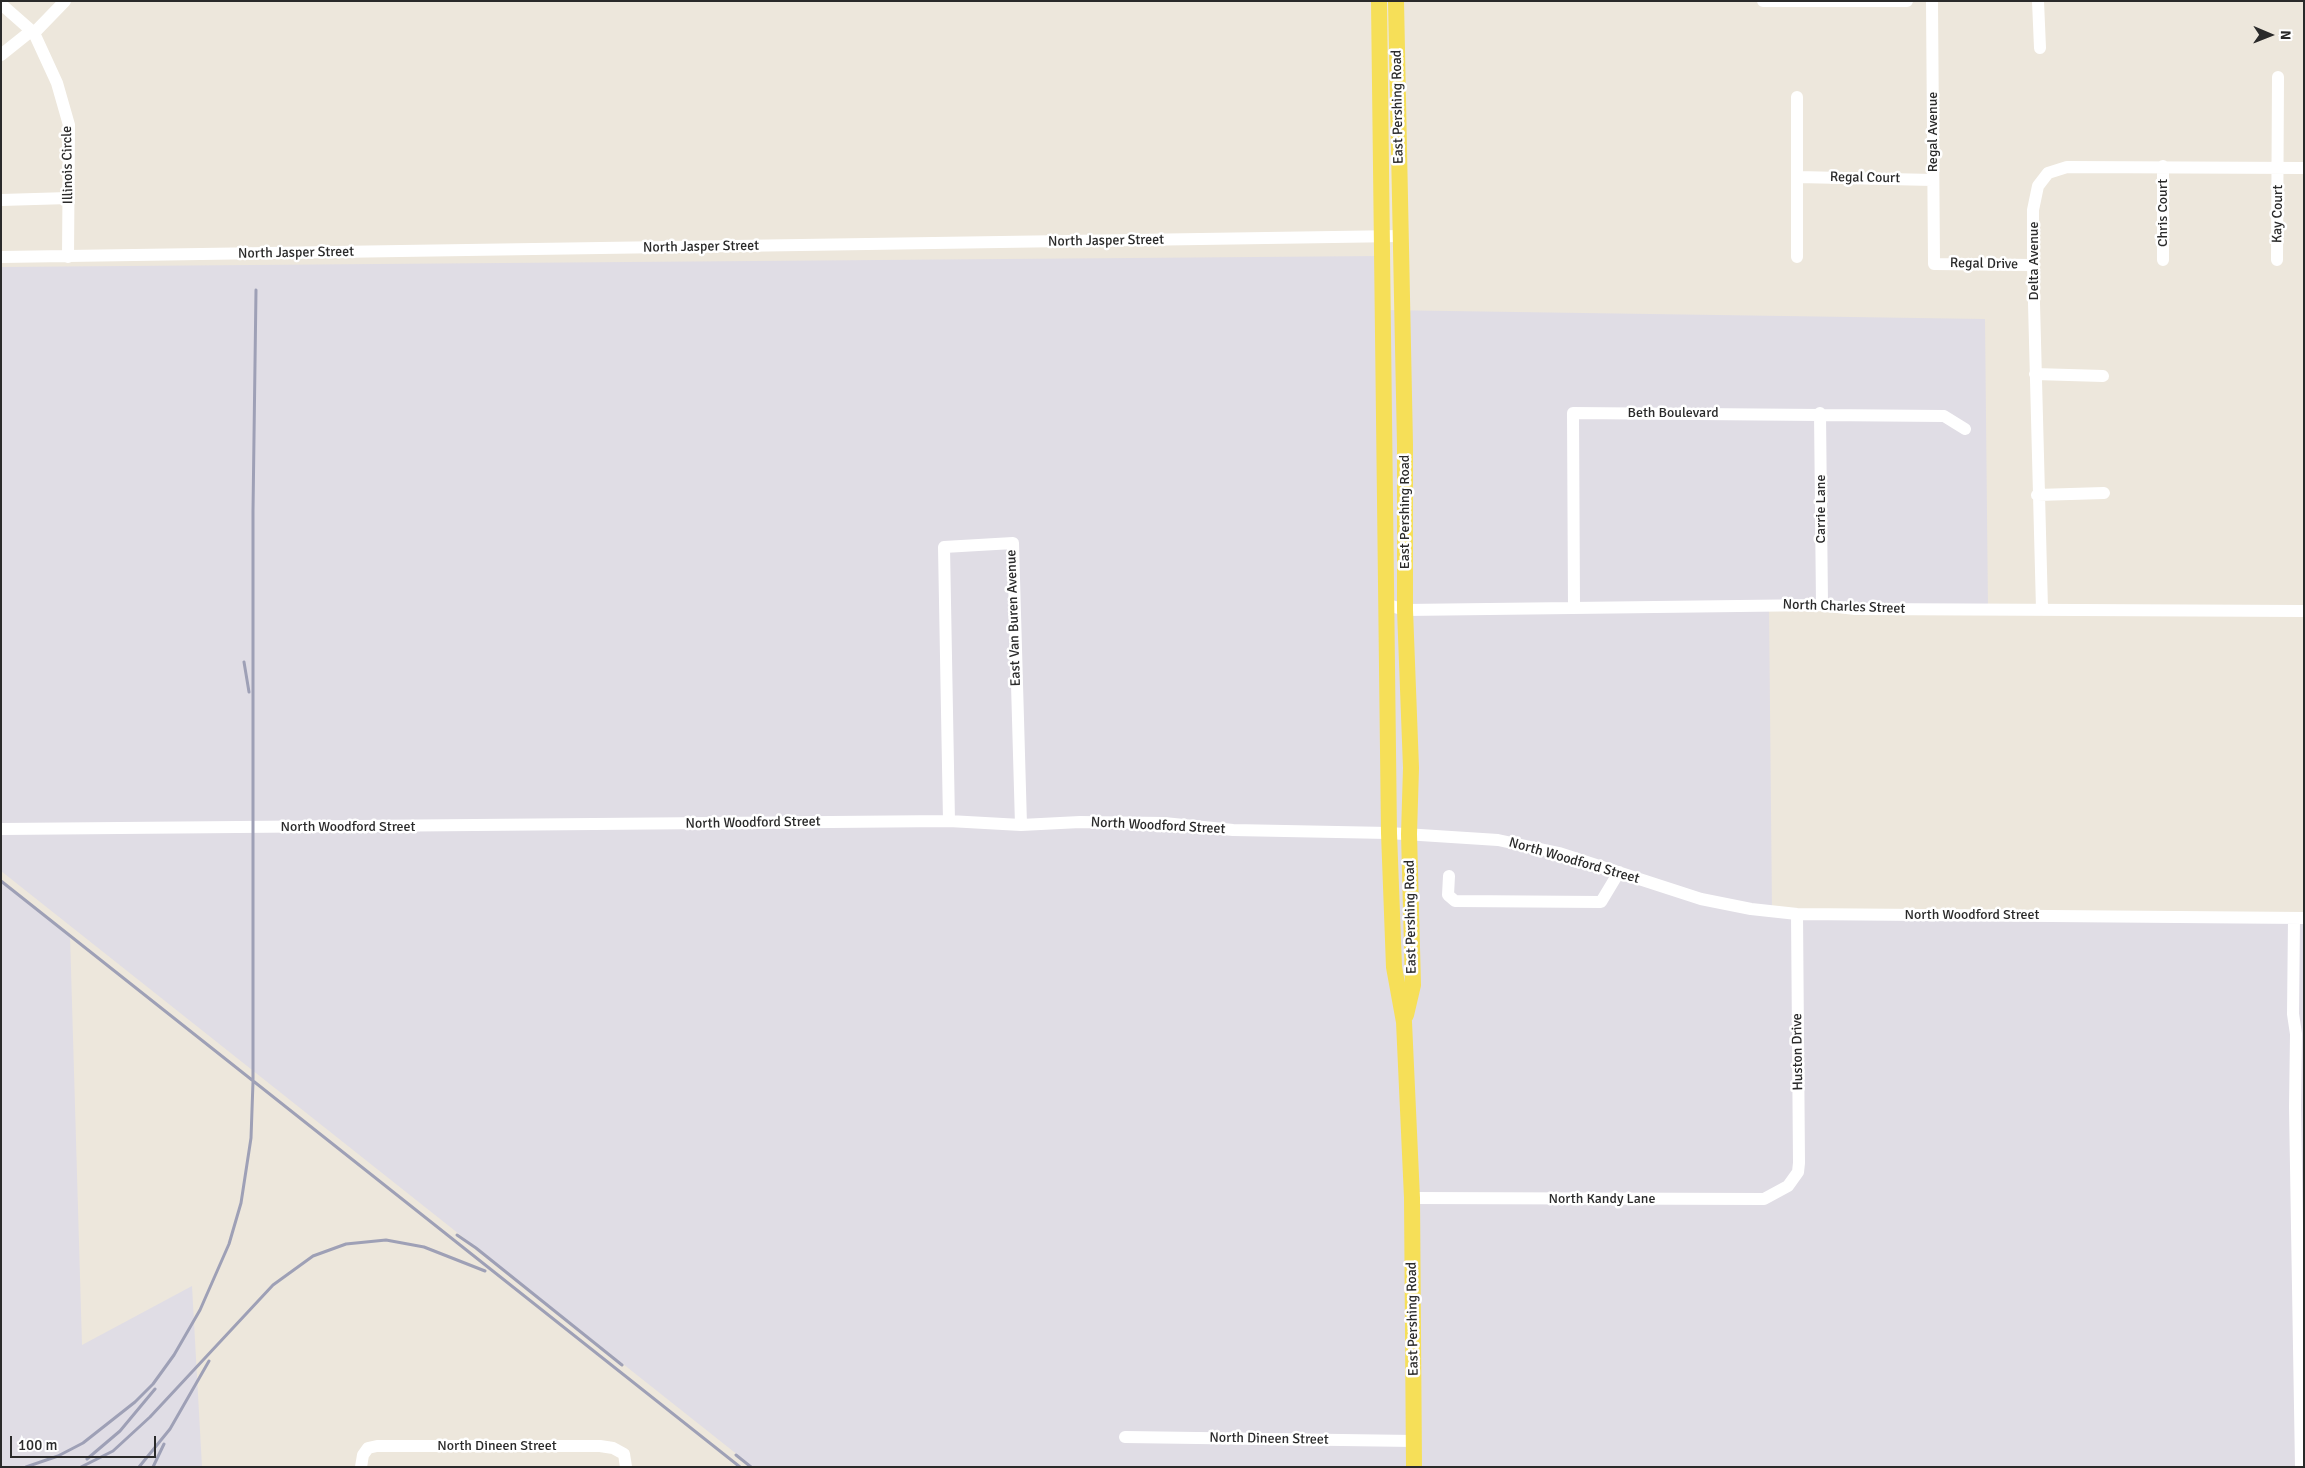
<!DOCTYPE html>
<html>
<head>
<meta charset="utf-8">
<style>
  body { margin:0 }
  #map { position:relative; width:2305px; height:1468px; overflow:hidden; background:#ede7dc; font-family:Signika,sans-serif }
  canvas { display:block }
  .frame { position:absolute; inset:0; border:2px solid #2a2a2a; pointer-events:none }
  .north { position:absolute; left:2245px; top:10px; width:50px; height:50px; -webkit-text-stroke:4px #fff; paint-order:stroke; rotate:91deg; font-size:14px; font-weight:700; line-height:20px; text-align:center; color:#2a2a2a }
  .north::after { content:''; display:block; margin:auto; width:18px; height:22px; background:#2a2a2a; clip-path:polygon(50% 0,100% 100%,50% 72%,0 100%) }
  .scale { position:absolute; left:10px; top:1436px; width:146px; height:22px; box-sizing:border-box; border:2px solid #2a2a2a; border-top:0; padding-left:6px; font-size:15px; line-height:18px; white-space:nowrap; color:#2a2a2a; -webkit-text-stroke:4px #fff; paint-order:stroke }
</style>
</head>
<body>
<div id="map">
<canvas width="2305" height="1468"></canvas>
<div class="frame"></div>
<div class="north">N</div>
<div class="scale">100 m</div>
</div>
<script>
const ctx = document.querySelector('canvas').getContext('2d');
ctx.lineJoin = 'round';
function paint(path, color) { ctx.fillStyle = color; ctx.fill(path, 'evenodd'); }
const toPath = rows => new Path2D(rows.map(r => 'M' + r).join(''));
function strokePath(path, color, width, dash) { ctx.strokeStyle = color; ctx.lineWidth = width; ctx.lineCap = dash ? 'butt' : 'round'; ctx.setLineDash(dash || []); ctx.stroke(path); }
function label(font, color, halo, rows, align = 'center') {
  ctx.font = font + ' Signika,sans-serif'; ctx.lineWidth = 5; ctx.setLineDash([]); ctx.textBaseline = 'middle'; ctx.strokeStyle = halo; ctx.fillStyle = color; for (const [text, x, y, turn = 0] of rows) {
    ctx.save(); ctx.translate(x, y); ctx.rotate((+turn || 0) * Math.PI / 180); ctx.textAlign = isNaN(turn) ? turn : align; if (halo) ctx.strokeText(text, 0, 0); ctx.fillText(text, 0, 0); ctx.restore();
  }
}
const industrial = toPath([
  [1381,256,1382,310,1985,319,1988,609,1769,606,1772,911,2304,919,2304,1467,753,1467,1,871,1,267],
  [1,881,70,935,82,1345,192,1286,202,1467,1,1467]
]);
const minor = toPath([
  [1763,1,1907,1],
  [1932,1,1934,264,2033,265],
  [2038,1,2040,48],
  [1,4,34,33,57,83,69,125,68,257],
  [34,33,65,1],
  [1,55,31,31],
  [2163,166,2163,260],
  [1798,177,1933,180],
  [1,200,69,198],
  [1,257,1400,236],
  [1797,257,1797,97],
  [2277,260,2278,77],
  [2035,374,2103,376],
  [1820,413,1822,605],
  [2037,495,2104,493],
  [1385,604,1405,610,1822,605,1855,609,2304,611],
  [1574,608,1573,413,1944,416,1965,429],
  [2042,609,2033,265,2033,210,2038,186,2048,173,2067,167,2304,168],
  [949,821,944,547,1013,543,1021,825],
  [1,829,949,821,1021,825,1080,822,1164,823,1233,830,1389,833,1498,840,1559,853,1701,899,1751,909,1797,914,2304,918],
  [1449,876,1448,895,1455,901,1601,902,1619,872],
  [2294,919,2293,1014,2296,1034,2295,1107,2301,1467],
  [1412,1198,1764,1199,1788,1186,1798,1172,1799,1163,1797,914],
  [1125,1437,1414,1441],
  [361,1467,363,1455,368,1448,377,1446,600,1446,613,1448,624,1454,626,1467]
]);
const major = toPath([
  [1379,1,1389,833,1394,967,1404,1022,1412,1198,1414,1467],
  [1396,1,1405,445,1405,610,1411,768,1409,834,1413,985,1406,1015]
]);
const rail = toPath([
  [244,662,249,692],
  [1,881,740,1467],
  [457,1235,476,1248,622,1365],
  [736,1455,751,1467],
  [87,1459,120,1431,155,1389],
  [26,1467,58,1456,83,1443,135,1402,153,1384,174,1355,200,1310,229,1244,241,1203,251,1138,253,1082,253,511,256,290],
  [81,1467,113,1451,150,1417,273,1285,313,1256,346,1244,386,1240,424,1247,485,1271],
  [139,1467,170,1429,209,1361],
  [153,1467,164,1444]
]);
const streetNames = [
  ["East Pershing Road",1398,107,-91],
  ["Regal Avenue",1933,132,-90],
  ["Illinois Circle",68,165,-91],
  ["Regal Court",1865,178,1],
  ["Chris Court",2163,213,-90],
  ["Kay Court",2278,214,-89],
  ["North Jasper Street",1106,241,-1],
  ["North Jasper Street",701,247,-1],
  ["North Jasper Street",296,253,-1],
  ["Delta Avenue",2034,261,-90],
  ["Regal Drive",1984,264,1],
  ["Beth Boulevard",1673,413],
  ["Carrie Lane",1821,509,-90],
  ["East Pershing Road",1405,512,-90],
  ["North Charles Street",1844,607,2],
  ["East Van Buren Avenue",1014,618,-92],
  ["North Woodford Street",753,823,-1],
  ["North Woodford Street",1158,826,3],
  ["North Woodford Street",348,827],
  ["North Woodford Street",1574,861,16],
  ["North Woodford Street",1972,915],
  ["East Pershing Road",1411,917,-91],
  ["Huston Drive",1798,1052,-91],
  ["North Kandy Lane",1602,1199],
  ["East Pershing Road",1413,1319,-91],
  ["North Dineen Street",1269,1439,1],
  ["North Dineen Street",497,1446]
];
paint(industrial, '#e0dde5');
strokePath(minor, '#fff', 12);
strokePath(major, '#f6df58', 16);
strokePath(rail, '#9ea0b6', 3);
label('14px', '#2a2a2a', '#fff', streetNames);
</script>
</body>
</html>
